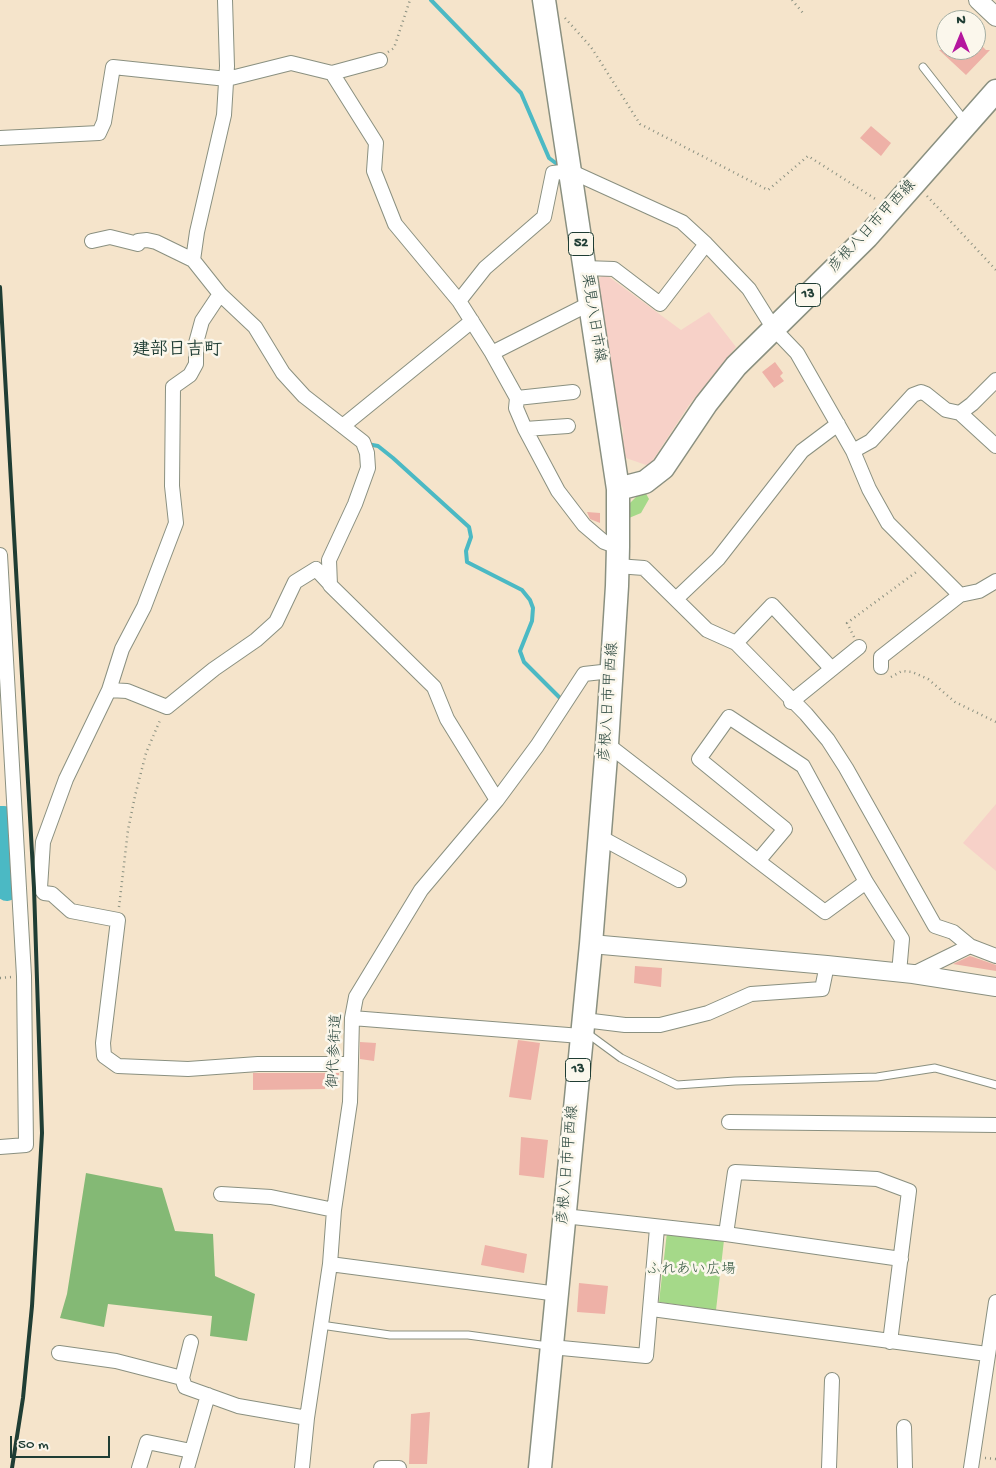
<!DOCTYPE html>
<html>
<head>
<meta charset="utf-8">
<style>
  body { margin:0 }
  #map { position:relative; width:996px; height:1468px; overflow:hidden; background:#f5e4cb; font-family:"Gochi Hand",sans-serif }
  canvas { display:block }
  .north { position:absolute; left:936px; top:10px; width:50px; height:50px; box-sizing:border-box; background:#fbf7ec; border:1px solid #a3ada2; border-radius:50%; rotate:0deg; font-size:14px; font-weight:700; line-height:20px; text-align:center; color:#1f3d34 }
  .north::after { content:''; display:block; margin:auto; width:18px; height:22px; background:#b5179e; clip-path:polygon(50% 0,100% 100%,50% 72%,0 100%) }
  .scale { position:absolute; left:10px; top:1436px; width:100px; height:22px; box-sizing:border-box; border:2px solid #1f3d34; border-top:0; padding-left:6px; font-size:15px; line-height:18px; white-space:nowrap; color:#1f3d34; -webkit-text-stroke:4px #fbf7ec; paint-order:stroke }
</style>
</head>
<body>
<div id="map">
<canvas width="996" height="1468"></canvas>
<div class="north">N</div>
<div class="scale">50 m</div>
</div>
<script>
const ctx = document.querySelector('canvas').getContext('2d');
ctx.lineJoin = 'round';
function paint(path, color) { ctx.fillStyle = color; ctx.fill(path, 'evenodd'); }
const toPath = rows => new Path2D(rows.map(r => 'M' + r).join(''));
function strokePath(path, color, width, dash) { ctx.strokeStyle = color; ctx.lineWidth = width; ctx.lineCap = dash ? 'butt' : 'round'; ctx.setLineDash(dash || []); ctx.stroke(path); }
function label(font, color, halo, rows, align = 'center') {
  ctx.font = font + ' "Gochi Hand","Klee One",sans-serif'; ctx.lineWidth = 5; ctx.setLineDash([]); ctx.textBaseline = 'middle'; ctx.strokeStyle = halo; ctx.fillStyle = color; for (const [text, x, y, turn = 0] of rows) {
    ctx.save(); ctx.translate(x, y); ctx.rotate((+turn || 0) * Math.PI / 180); ctx.textAlign = isNaN(turn) ? turn : align; if (halo) ctx.strokeText(text, 0, 0); ctx.fillText(text, 0, 0); ctx.restore();
  }
}
const built = toPath([
  [605,274,681,330,709,312,736,347,689,405,649,466,623,457,623,428,614,415,594,282],
  [996,804,996,871,963,843]
]);
const green = toPath([
  [645,492,649,499,641,513,629,518,627,508,630,503,638,495],
  [667,1232,724,1240,716,1310,659,1302]
]);
const forest = toPath([
  [86,1173,162,1188,175,1231,213,1234,215,1276,255,1294,247,1341,210,1336,212,1316,108,1304,104,1327,60,1318,67,1294]
]);
const stream = toPath([
  [431,0,521,93,549,158,557,164],
  [367,444,378,446,393,458,469,527,471,537,466,551,467,562,522,590,530,600,533,608,532,621,520,651,524,662,561,699]
]);
const river = toPath([
  [0,818,4,818,7,889]
]);
const building = toPath([
  [976,40,986,50,990,50,966,75,939,50,976,50],
  [871,126,891,143,881,156,860,138],
  [775,362,783,373,780,376,784,381,774,388,762,372],
  [587,512,600,513,600,523,590,519],
  [970,956,996,965,996,971,953,964],
  [635,966,662,968,661,987,634,983],
  [518,1040,540,1043,531,1100,509,1097],
  [360,1042,376,1043,374,1061,360,1059],
  [253,1073,339,1073,339,1082,325,1082,325,1089,253,1090],
  [521,1137,548,1140,544,1178,519,1175],
  [485,1245,527,1254,524,1273,481,1265],
  [579,1283,608,1286,605,1314,577,1312],
  [430,1412,427,1464,409,1464,411,1414]
]);
const path = toPath([
  [792,0,803,13],
  [565,18,591,47,640,124,768,190,808,156,877,200],
  [388,52,394,48,410,0],
  [927,196,996,270],
  [854,637,847,623,919,570],
  [891,677,902,671,912,672,928,679,955,702,996,722],
  [119,907,128,830,135,796,146,753,161,718],
  [0,978,12,977],
  [985,1458,996,1459]
]);
const service = toPath([
  [923,67,966,122],
  [584,1036,591,1036,621,1058,677,1085,735,1081,877,1077,935,1068,996,1085],
  [321,1325,390,1335,468,1335,548,1346]
]);
const minor = toPath([
  [225,0,227,66,224,115,197,232,193,260,220,294,255,327,283,373,304,396,363,442,367,453,368,468,355,504,329,560,330,585,434,687,447,719,497,800],
  [332,73,380,60],
  [0,138,99,133,104,122,113,67,227,79,291,63,332,73,376,143,374,171,395,224,459,301,492,353,517,398,516,408,525,429,558,491,584,525,604,542,618,547],
  [92,241,110,237,138,244,138,241,147,240,156,242,193,260],
  [584,268,614,269,660,304,706,244],
  [220,294,202,321,196,343,196,364,190,375,173,387,172,486,176,523,144,607,122,649,109,690,127,691,167,707,214,669,256,640,276,622,295,582,316,569,330,584],
  [459,301,485,268,544,217,553,173,570,171,682,222,706,244,749,289,774,329,797,353,853,451,869,489,888,523,960,595,979,591,996,581],
  [492,353,589,304],
  [517,398,573,392],
  [960,413,996,446],
  [344,425,472,321],
  [525,429,568,426],
  [853,451,871,441,913,395,921,392,926,394,946,410,960,413,972,404,996,380],
  [0,555,24,976,26,1145,0,1147],
  [617,566,644,568,707,630,736,643,806,714,828,740,846,768,935,926,953,932,970,946],
  [677,598,718,559,802,451,838,424],
  [736,643,772,605,831,668],
  [881,667,881,657,960,595],
  [109,690,66,779,43,842,40,888,44,893,52,894,71,911,118,920,103,1043,104,1056,118,1066,188,1069,258,1064,351,1064],
  [791,702,859,647],
  [607,744,758,861,785,829,699,759,729,717,803,766,866,882,902,939,899,973],
  [600,837,679,880],
  [758,861,825,912,866,882],
  [913,974,970,946,996,956],
  [352,1018,581,1036],
  [584,1020,625,1025,660,1025,708,1013,751,994,822,989,827,965],
  [729,1122,996,1125],
  [221,1194,271,1197,334,1210],
  [564,1216,726,1234,901,1259],
  [726,1234,735,1172,877,1179,909,1191,890,1342],
  [330,1264,558,1294],
  [652,1309,987,1354],
  [551,1347,646,1356,657,1228],
  [59,1353,116,1361,182,1378,185,1387,238,1406,307,1418],
  [182,1378,191,1342],
  [904,1427,905,1468],
  [139,1468,147,1442,191,1451],
  [187,1468,208,1395],
  [302,1468,307,1418,330,1264,334,1210,350,1102,352,1018,356,997,421,890,497,800,537,746,584,674,611,671],
  [381,1468,399,1468],
  [829,1468,832,1380],
  [971,1468,996,1302]
]);
const tertiary = toPath([
  [978,0,996,17],
  [591,944,827,965,913,974,996,987]
]);
const primary = toPath([
  [618,489,645,482,663,468,706,404,736,366,867,237,996,91],
  [540,1468,591,944,607,744,617,586,618,547,618,489,544,0]
]);
const rail = toPath([
  [0,287,34,888,42,1133,32,1306,23,1398,12,1468]
]);
const shields = [
  [581,244,25],
  [808,295,25],
  [578,1070,25]
];
const shieldNames = [
  ["52",581,244],
  ["13",808,295],
  ["13",578,1070]
];
const streetNames = [
  ["彦根八日市甲西線",873,227,-47],
  ["栗見八日市線",592,318,81],
  ["彦根八日市甲西線",610,702,-86],
  ["御代参街道",336,1051,-87],
  ["彦根八日市甲西線",569,1165,-85]
];
const parkNames = [
  ["ふれあい広場",691,1271]
];
const quarterNames = [
  ["建部日吉町",177,351]
];
paint(built, '#f7d1c8');
paint(green, '#a5d989');
paint(forest, '#84b975');
strokePath(stream, '#4bb9c4', 4);
strokePath(river, '#4bb9c4', 24);
paint(building, '#eeb1a7');
strokePath(service, '#8a9080', 9);
strokePath(minor, '#8a9080', 16);
strokePath(tertiary, '#8a9080', 20);
strokePath(primary, '#8a9080', 25);
strokePath(path, '#8a9080', 2.5, [1, 4]);
strokePath(service, '#fff', 7);
strokePath(minor, '#fff', 14);
strokePath(tertiary, '#fff', 18);
strokePath(primary, '#fff', 22);
strokePath(rail, '#1f3d34', 4);
for (const [x, y, w] of shields) { const box = new Path2D(); box.roundRect(x - w / 2, y - 11.5, w, 23, 4); ctx.fillStyle = '#fbf7ec'; ctx.fill(box); strokePath(box, '#1f3d34', 1); }
label('bold 14px', '#1f3d34', null, shieldNames);
label('15px', '#1f3d34', '#fbf7ec', streetNames);
label('15px', '#3a5c45', '#fbf7ec', parkNames);
label('bold 18px', '#1f3d34', '#fbf7ec', quarterNames);
</script>
</body>
</html>
